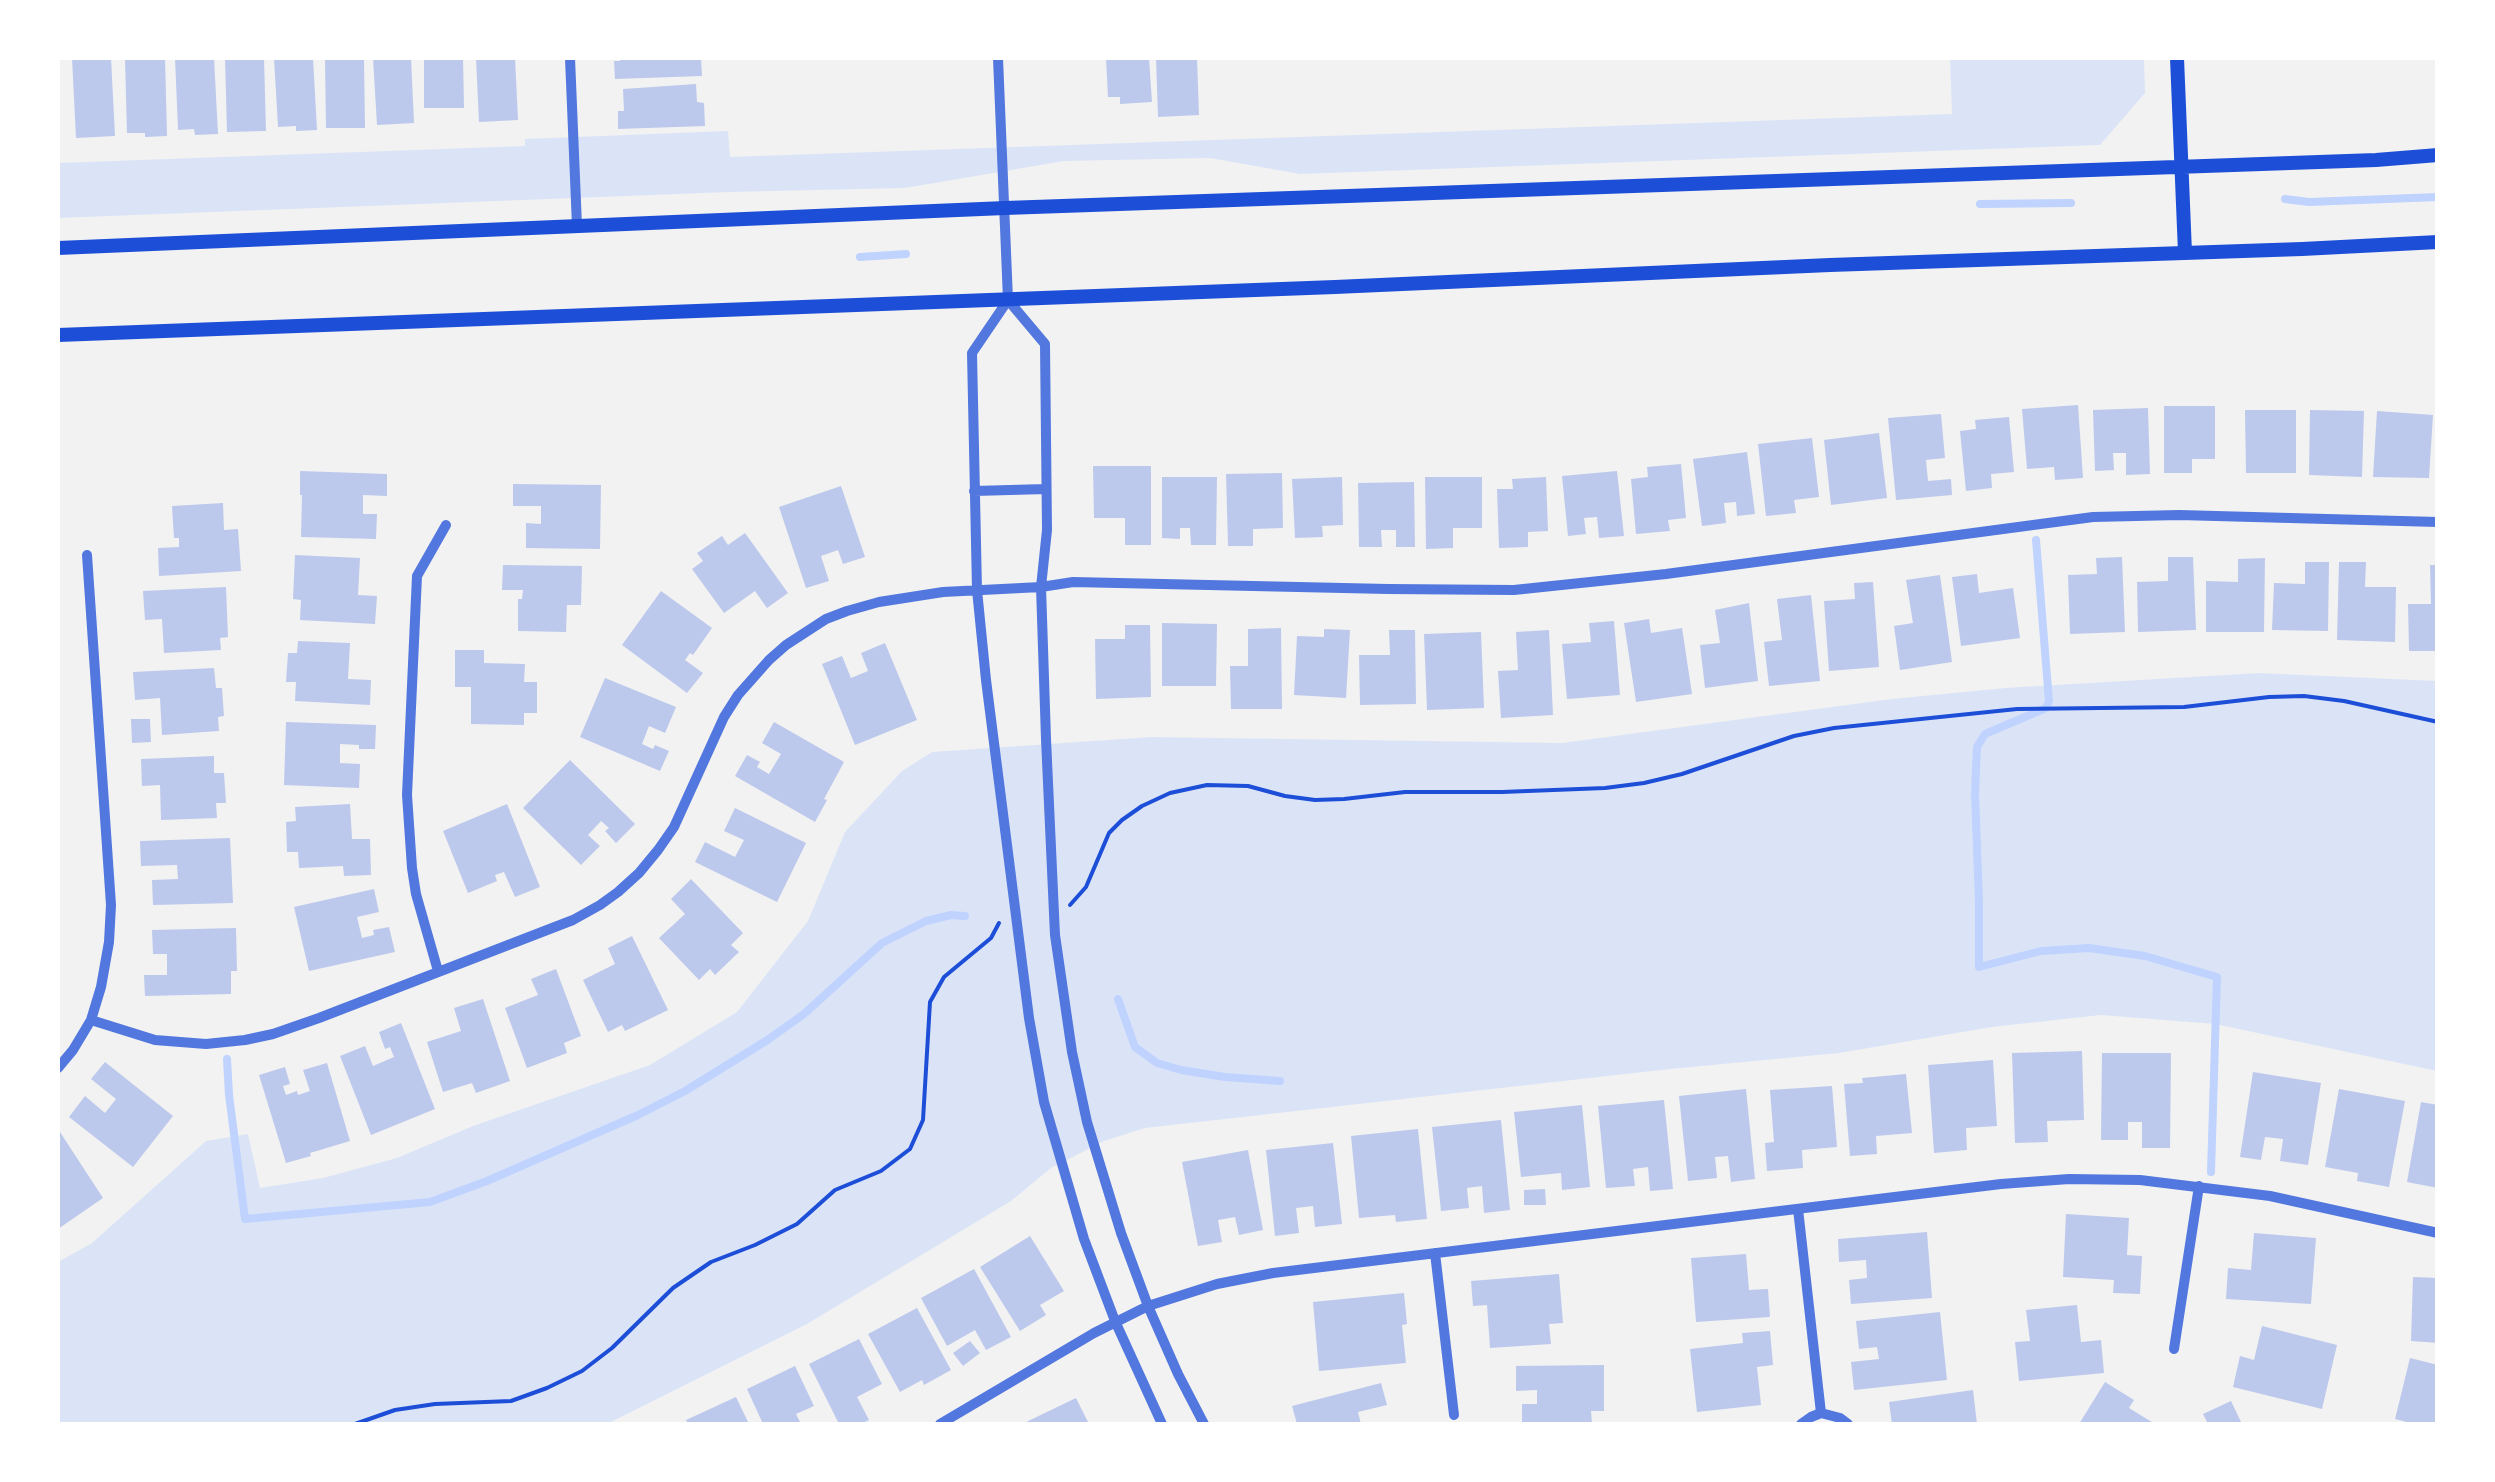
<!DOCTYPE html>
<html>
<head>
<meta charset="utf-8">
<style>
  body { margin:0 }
  #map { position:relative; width:2495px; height:1482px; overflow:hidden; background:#f2f2f2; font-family:Quicksand,sans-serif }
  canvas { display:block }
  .frame { position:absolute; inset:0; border:60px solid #fff; pointer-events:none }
</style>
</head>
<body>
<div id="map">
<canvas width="2495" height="1482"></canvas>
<div class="frame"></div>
</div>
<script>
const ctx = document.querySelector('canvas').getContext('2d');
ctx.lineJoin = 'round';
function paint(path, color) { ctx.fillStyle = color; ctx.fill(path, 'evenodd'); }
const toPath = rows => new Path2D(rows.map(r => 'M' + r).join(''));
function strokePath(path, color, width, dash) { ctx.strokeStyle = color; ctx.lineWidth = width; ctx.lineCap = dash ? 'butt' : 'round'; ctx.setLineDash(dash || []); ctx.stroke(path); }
const green = toPath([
  [1950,58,2144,58,2145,93,2100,145,1300,174,1210,158,1064,161,905,188,729,192,58,218,58,163,525,146,525,139,728,131,730,157,1952,114],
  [2259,673,2437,681,2437,1071,2215,1024,2101,1015,1992,1027,1839,1053,1670,1069,1145,1128,1104,1141,1051,1168,1011,1201,807,1324,607,1424,58,1424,58,1262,92,1243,206,1141,248,1134,260,1188,323,1178,397,1158,473,1126,650,1065,737,1012,808,921,845,832,902,771,932,752,1151,737,1562,743,1892,699,2005,688]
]);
const stream = toPath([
  [2285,199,2309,202,2438,197],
  [1980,204,2071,203],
  [860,257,906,254],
  [2036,540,2049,701,2046,708,1985,734,1977,747,1975,793,1979,902,1979,967,2041,951,2089,948,2145,956,2217,977,2211,1172],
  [1118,999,1135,1047,1157,1063,1181,1070,1225,1077,1280,1081],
  [227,1059,229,1095,245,1219,430,1202,487,1181,638,1115,685,1091,766,1041,804,1014,882,943,926,921,951,915,965,916]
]);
const building = toPath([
  [72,58,111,58,115,136,76,138],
  [125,58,165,58,167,136,145,137,145,133,127,133],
  [175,58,214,58,218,134,195,135,194,129,178,130],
  [225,58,264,58,266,131,227,132],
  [274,58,313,58,317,130,296,131,296,126,278,127],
  [325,58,364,58,365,128,326,128],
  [373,58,411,58,414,123,377,125],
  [424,58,463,58,464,108,424,108],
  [476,58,515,58,518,120,479,122],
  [620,58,701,58,702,76,615,79,614,61,620,61],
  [1106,58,1149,58,1152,102,1120,104,1120,97,1108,97],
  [1156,58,1197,58,1199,115,1158,117],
  [696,84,697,102,704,103,705,126,618,129,618,111,624,111,623,89],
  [2078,405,2083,478,2055,480,2054,467,2027,469,2022,409],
  [2164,406,2215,406,2215,459,2192,459,2192,473,2164,473],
  [2148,408,2150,474,2126,475,2126,453,2113,453,2114,470,2095,471,2093,410],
  [2245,410,2296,410,2296,473,2246,473],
  [2310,410,2364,411,2362,477,2309,475],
  [2377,411,2433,415,2429,478,2373,477],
  [1941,414,1945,458,1926,460,1928,481,1951,479,1952,495,1896,500,1888,418],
  [2009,417,2014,472,1991,474,1992,488,1966,491,1960,431,1976,429,1975,420],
  [1879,433,1887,498,1831,505,1824,440],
  [1812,438,1819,497,1794,500,1796,513,1766,516,1758,444],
  [1747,452,1755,514,1737,516,1736,502,1724,503,1726,523,1702,526,1693,459],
  [1681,464,1686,518,1668,520,1670,531,1636,534,1631,479,1648,477,1647,467],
  [1093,466,1151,466,1151,545,1125,545,1125,518,1094,518],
  [300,471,387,474,387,496,363,495,363,514,377,514,376,539,301,537,302,495,300,495],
  [1617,471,1624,536,1599,538,1597,517,1584,518,1586,534,1568,536,1562,476],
  [1282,473,1283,528,1253,529,1253,546,1228,546,1226,474],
  [1162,477,1217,477,1216,545,1191,545,1190,528,1180,528,1180,539,1162,538],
  [1342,477,1343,525,1322,526,1323,537,1295,538,1292,479],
  [1425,477,1482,477,1482,528,1453,528,1453,548,1426,549],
  [1546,477,1548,531,1528,532,1528,547,1499,548,1497,489,1513,489,1512,479],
  [1414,482,1415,547,1396,547,1396,530,1381,530,1382,547,1359,547,1358,483],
  [513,484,601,485,600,549,526,548,526,523,541,524,541,506,513,506],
  [841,486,865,557,843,564,838,550,821,556,829,581,806,588,779,507],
  [223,503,224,530,238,529,241,571,159,576,158,548,179,547,179,538,174,538,172,506],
  [745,533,788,593,767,608,755,591,724,613,692,569,703,561,697,553,722,536,728,545],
  [295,555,360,558,358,595,377,596,375,624,300,620,301,600,293,599],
  [2122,557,2125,632,2070,634,2068,575,2097,574,2096,558],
  [2168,557,2193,557,2196,630,2138,632,2137,582,2168,581],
  [2265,558,2264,632,2206,632,2206,581,2238,582,2238,559],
  [2305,562,2329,562,2328,631,2272,630,2274,583,2305,584],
  [2339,562,2366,562,2365,587,2396,587,2395,642,2337,640],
  [503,565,582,566,581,605,567,605,566,632,518,631,518,599,522,599,523,590,502,590],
  [2430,565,2438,565,2438,651,2409,651,2408,604,2431,604],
  [1977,574,1979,593,2013,588,2020,638,1961,646,1952,577],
  [1940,575,1952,662,1900,670,1894,626,1913,623,1906,580],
  [1873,582,1879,667,1829,671,1824,601,1855,599,1854,583],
  [226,587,228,637,220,638,221,650,164,653,162,619,145,620,143,591],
  [661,591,712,628,693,655,690,653,685,660,703,673,687,693,622,645],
  [1811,595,1820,681,1769,686,1764,642,1782,640,1777,599],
  [1749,603,1758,681,1705,688,1700,645,1720,643,1715,610],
  [1649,619,1651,633,1682,628,1692,694,1636,702,1624,623],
  [1614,621,1620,695,1567,699,1562,644,1591,642,1589,623],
  [1162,623,1217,624,1216,686,1162,686],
  [1125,625,1150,625,1151,697,1096,699,1095,639,1125,639],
  [1281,628,1282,709,1231,709,1230,666,1248,666,1248,629],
  [1324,629,1350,630,1346,698,1294,695,1297,636,1324,637],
  [1389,630,1415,630,1416,704,1360,705,1359,655,1390,655],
  [1549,630,1553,715,1501,718,1498,671,1518,670,1516,632],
  [1481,632,1484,708,1427,710,1424,634],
  [298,641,350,643,348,679,371,680,370,705,295,701,296,682,286,682,288,653,297,653],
  [885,643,917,720,855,745,822,664,842,656,851,678,868,671,861,653],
  [455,650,484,650,484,663,525,664,524,682,537,682,537,713,524,713,524,725,471,724,471,687,455,687],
  [214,668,216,688,222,688,224,716,218,717,219,731,162,735,160,698,135,700,133,672],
  [605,678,676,707,665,733,649,726,642,744,653,749,655,745,669,751,660,771,580,737],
  [131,719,150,719,151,742,132,743],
  [286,722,376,725,375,749,359,749,359,745,340,744,340,763,360,764,359,788,284,785],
  [774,722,844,762,824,799,827,800,815,822,735,776,747,755,760,762,757,767,769,774,781,754,762,743],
  [214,756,214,773,224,773,226,803,216,803,217,818,161,820,160,785,142,786,141,759],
  [570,760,635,824,616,843,605,831,609,828,601,821,588,835,600,846,581,865,523,808],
  [350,804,352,839,370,839,371,875,344,876,343,866,299,868,298,852,287,852,286,822,296,821,295,807],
  [507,804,540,887,515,897,504,872,495,875,497,881,468,893,443,831],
  [735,808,806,843,777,902,695,862,705,842,735,857,744,840,724,831],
  [230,838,233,903,153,905,152,880,178,879,177,865,141,866,140,841],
  [691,879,743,933,731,945,739,952,715,975,710,969,699,980,659,938,685,914,671,899],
  [374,889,379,912,357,917,362,938,374,935,373,930,389,927,395,952,309,971,294,907],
  [236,928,237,971,231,971,231,994,145,996,144,975,167,975,167,954,153,954,152,930],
  [632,936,668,1010,625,1031,622,1025,608,1032,583,980,615,964,608,948],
  [556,969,581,1036,564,1043,567,1053,527,1068,505,1008,538,995,531,979],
  [483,999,510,1081,476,1093,472,1083,443,1092,427,1042,461,1031,454,1008],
  [401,1023,435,1109,371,1135,340,1056,365,1046,373,1066,394,1057,390,1047,385,1049,379,1032],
  [2082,1051,2084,1120,2047,1121,2048,1142,2015,1143,2012,1053],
  [2102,1053,2171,1053,2170,1148,2142,1148,2142,1122,2128,1122,2128,1140,2101,1140],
  [1993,1060,1997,1126,1966,1128,1967,1150,1934,1153,1928,1065],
  [105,1062,173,1116,133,1167,69,1117,85,1096,105,1113,116,1099,91,1079],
  [327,1063,350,1141,310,1153,311,1156,286,1163,259,1075,285,1067,290,1084,283,1086,286,1095,297,1091,298,1095,310,1091,303,1070],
  [2253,1072,2321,1083,2308,1165,2280,1161,2283,1139,2265,1137,2261,1160,2240,1157],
  [1906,1074,1912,1133,1876,1136,1877,1154,1850,1156,1844,1084,1863,1083,1862,1078],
  [1832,1086,1837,1147,1802,1150,1803,1168,1767,1171,1765,1143,1774,1142,1770,1090],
  [1746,1089,1755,1179,1731,1182,1728,1156,1715,1157,1717,1178,1688,1181,1679,1096],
  [2339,1089,2405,1101,2389,1187,2357,1181,2358,1173,2325,1167],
  [1664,1100,1673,1189,1650,1191,1648,1167,1633,1169,1635,1186,1606,1188,1598,1106],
  [2421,1102,2438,1105,2438,1188,2407,1182],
  [1582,1105,1590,1187,1562,1190,1561,1173,1521,1177,1514,1112],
  [1501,1120,1510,1210,1484,1213,1482,1186,1467,1188,1469,1208,1441,1211,1432,1127],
  [58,1129,103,1198,58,1229],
  [1418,1129,1427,1219,1396,1222,1395,1215,1359,1218,1351,1136],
  [1333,1143,1342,1224,1315,1227,1313,1206,1296,1208,1299,1233,1275,1236,1266,1150],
  [1248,1150,1263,1230,1239,1235,1235,1217,1218,1220,1222,1242,1198,1246,1182,1162],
  [1545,1189,1546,1205,1524,1205,1524,1190],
  [2066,1214,2129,1218,2127,1255,2142,1256,2140,1294,2113,1293,2114,1280,2063,1277],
  [1927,1232,1932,1298,1851,1304,1849,1280,1867,1278,1866,1260,1839,1262,1838,1239],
  [2254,1233,2316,1238,2311,1304,2226,1299,2228,1268,2251,1270],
  [1030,1236,1064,1291,1040,1305,1046,1315,1020,1331,980,1267],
  [1746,1254,1749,1290,1768,1289,1770,1317,1696,1322,1691,1258],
  [974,1269,1011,1337,986,1350,975,1330,947,1346,921,1298],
  [1559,1274,1563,1323,1549,1324,1551,1344,1490,1348,1487,1305,1473,1306,1471,1281],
  [2413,1277,2438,1278,2438,1343,2411,1341],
  [1404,1293,1407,1324,1402,1325,1406,1363,1319,1371,1313,1302],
  [2077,1305,2081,1342,2101,1340,2104,1373,2019,1381,2015,1342,2030,1341,2026,1310],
  [917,1308,951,1370,924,1385,922,1380,900,1392,868,1334],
  [1940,1312,1947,1380,1854,1390,1851,1362,1879,1359,1877,1347,1859,1349,1856,1321],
  [2262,1326,2337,1345,2322,1409,2233,1387,2240,1356,2254,1360],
  [1770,1331,1773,1365,1757,1367,1761,1405,1697,1412,1690,1349,1743,1343,1742,1333],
  [859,1339,882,1384,857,1397,869,1420,861,1424,839,1424,809,1364],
  [970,1341,980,1353,963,1366,953,1353],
  [2410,1358,2438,1365,2438,1424,2415,1424,2395,1419],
  [1604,1365,1604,1411,1591,1411,1592,1424,1522,1424,1522,1404,1537,1404,1537,1390,1516,1391,1516,1366],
  [795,1366,814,1406,796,1414,801,1424,763,1424,747,1389],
  [2105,1382,2134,1400,2129,1408,2155,1424,2079,1424],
  [1381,1383,1387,1405,1358,1412,1361,1424,1297,1424,1292,1406],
  [1973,1390,1977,1424,1892,1424,1889,1402],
  [736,1397,749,1424,688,1424,686,1420],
  [1076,1398,1089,1424,1022,1424],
  [2231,1401,2242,1424,2208,1424,2203,1414]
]);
const path = toPath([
  [1070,905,1086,887,1109,833,1122,820,1142,806,1170,793,1207,785,1248,786,1285,796,1315,800,1344,799,1405,792,1502,792,1605,788,1644,783,1682,774,1794,736,1834,728,2017,709,2184,707,2269,697,2304,696,2344,701,2438,722],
  [355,1424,395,1410,435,1404,511,1401,547,1388,582,1371,612,1348,673,1288,711,1262,755,1245,797,1224,835,1190,881,1171,910,1149,923,1120,930,1002,944,977,991,938,999,923]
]);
const minor = toPath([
  [570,58,577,226],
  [998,58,1008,300,972,353,977,590,986,680,1029,1018,1044,1102,1084,1239,1115,1321,1162,1424],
  [1008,300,1045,344,1047,530,1041,587,1046,739,1055,935,1072,1052,1087,1122,1121,1233,1148,1306,1178,1374,1204,1424],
  [974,491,1046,489],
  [438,971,416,894,412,868,407,795,417,576,446,525],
  [91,1020,155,1040,206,1044,245,1040,273,1034,319,1018,573,920,600,905,618,892,639,873,658,850,674,827,724,717,738,695,769,660,786,645,826,619,847,611,879,602,943,592,1041,587,1073,582,1388,589,1514,590,1666,574,2093,517,2179,515,2438,522],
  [58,1068,73,1050,91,1020,101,987,109,942,111,905,87,555],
  [1798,1209,1821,1413],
  [1435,1253,1454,1415],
  [2174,1349,2199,1186],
  [940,1424,1094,1333,1148,1306,1217,1284,1273,1273,2001,1184,2069,1179,2140,1180,2270,1196,2438,1233],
  [1801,1424,1811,1417,1821,1413,1840,1418,1848,1424]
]);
const secondary = toPath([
  [2177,58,2185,253],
  [58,248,1005,208,2376,160,2438,155],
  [58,335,1335,287,1830,265,2302,249,2438,242]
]);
paint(green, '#dbe4f7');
strokePath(stream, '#bfd3fe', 8);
paint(building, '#bdc9ec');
strokePath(path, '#1d4ed8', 4);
strokePath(minor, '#5277de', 10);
strokePath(secondary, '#1d4ed8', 14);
</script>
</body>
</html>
